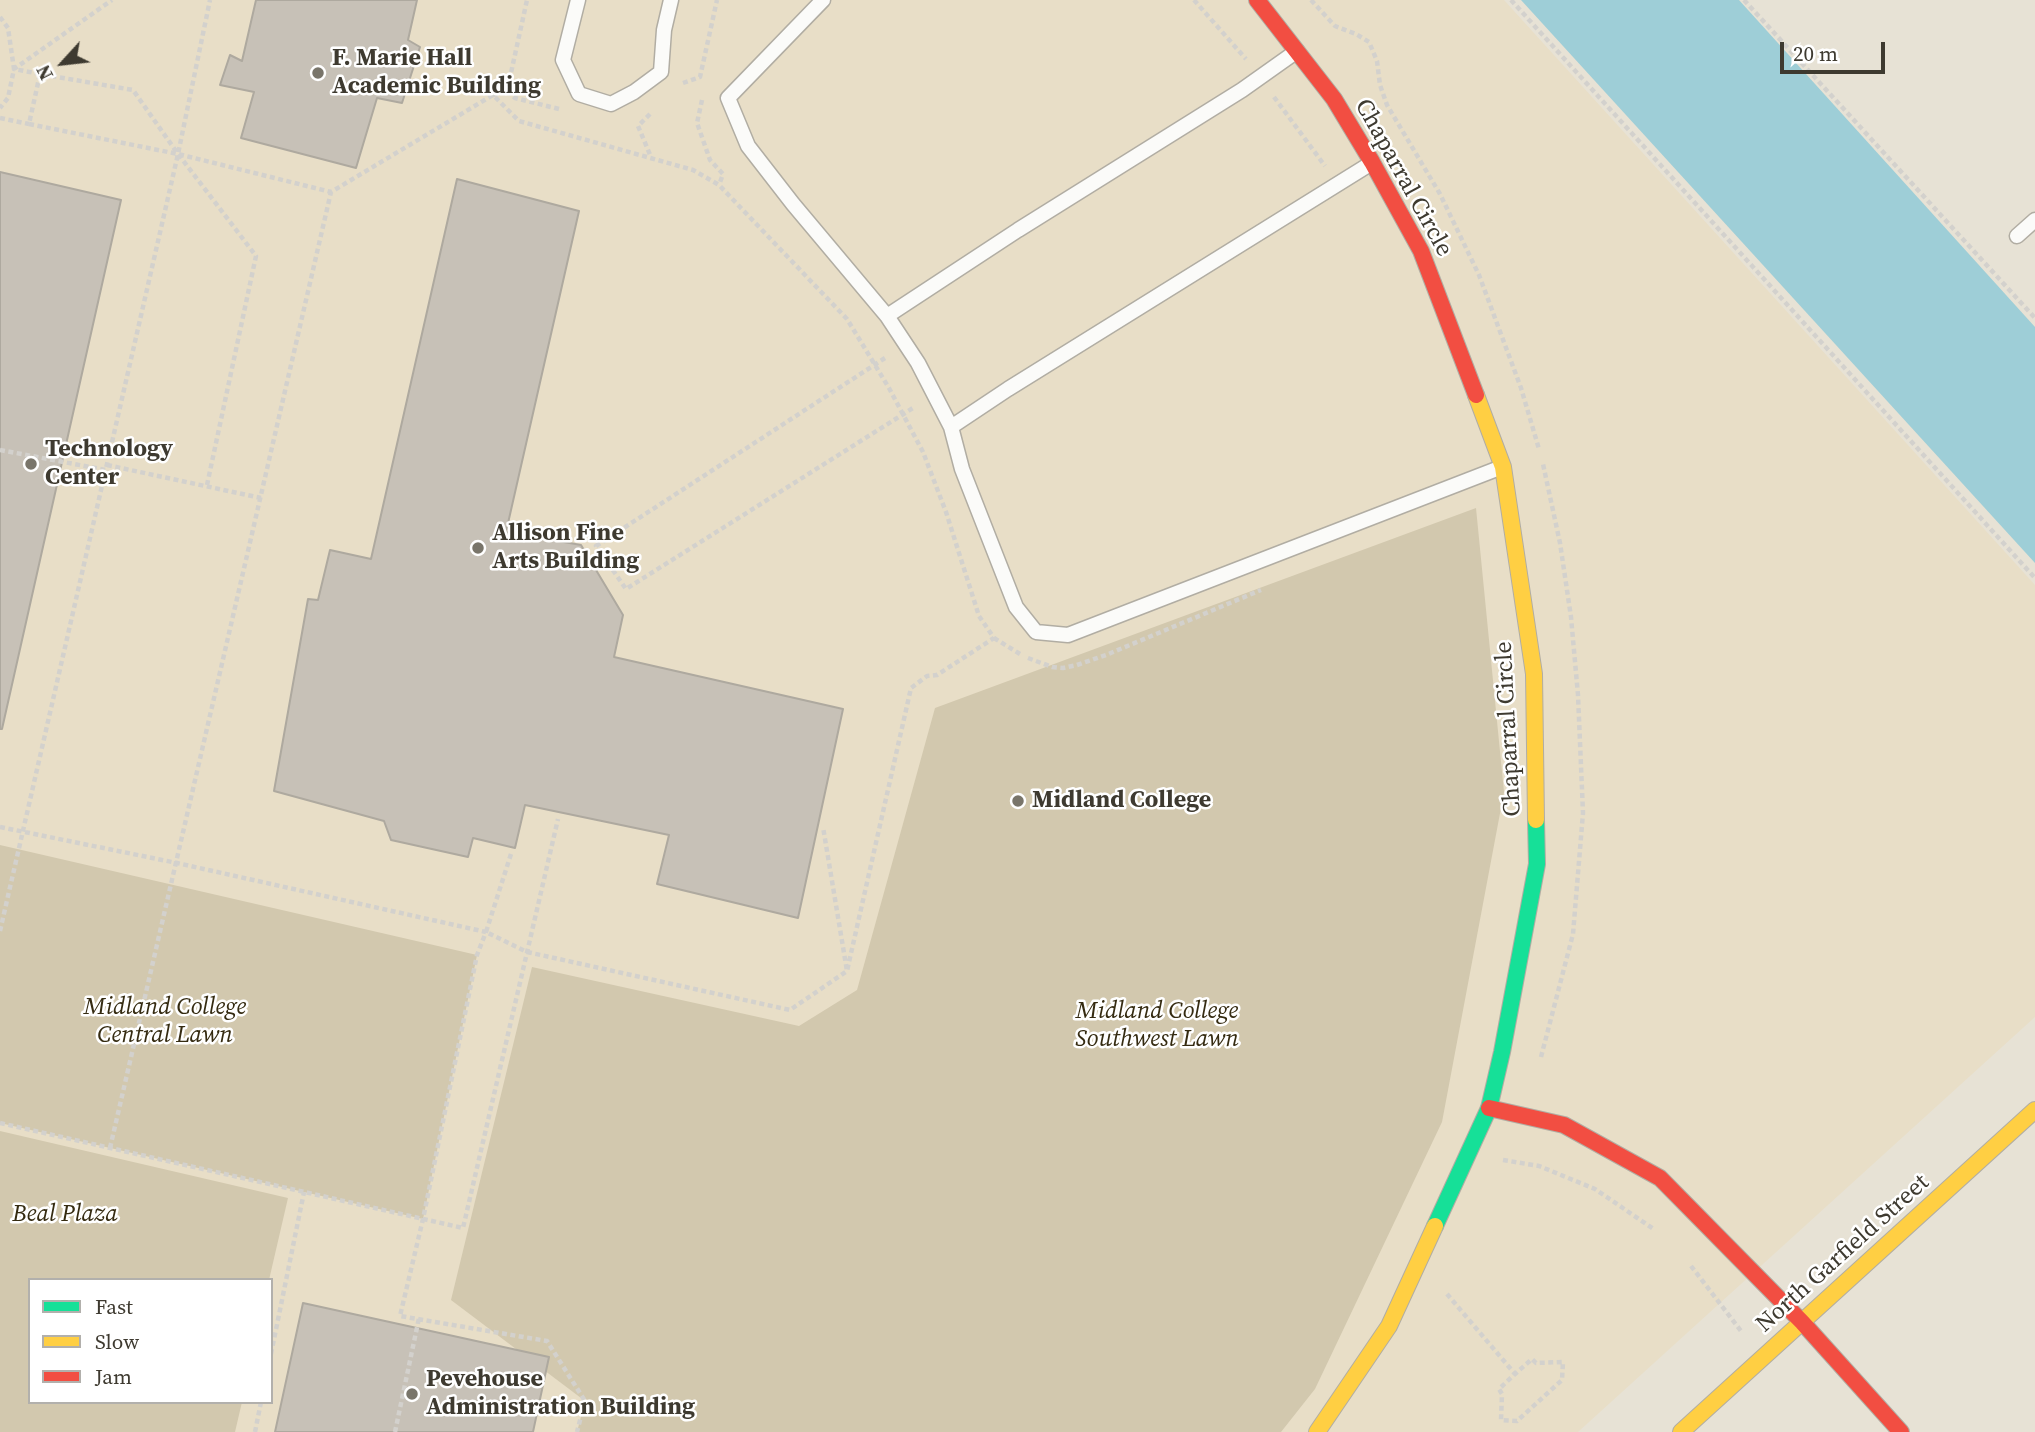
<!DOCTYPE html>
<html>
<head>
<meta charset="utf-8">
<style>
  body { margin:0 }
  #map { position:relative; width:2035px; height:1432px; overflow:hidden; background:#e7e2d5; font-family:"Source Serif 4",serif }
  canvas { display:block }
  .legend { position:absolute; left:28px; top:1278px; width:245px; height:126px; box-sizing:border-box; background:#fff; border:2px solid #b2b0ac; margin:0; padding:9px 12px; list-style:none; font-size:21px; color:#3e3a30 }
  .legend li { display:flex; align-items:center; gap:14px; height:35px }
  .legend b { width:35px; border:2px solid #b2b0ac }
  .north { position:absolute; left:28px; top:28px; width:70px; height:70px; -webkit-text-stroke:5px #fff; paint-order:stroke; rotate:243deg; font-size:19px; font-weight:700; line-height:28px; text-align:center; color:#3e3a30 }
  .north::after { content:''; display:block; margin:auto; width:24px; height:32px; background:#3e3a30; clip-path:polygon(50% 0,100% 100%,50% 72%,0 100%) }
  .scale { position:absolute; left:1780px; top:42px; width:105px; height:32px; box-sizing:border-box; border:4px solid #3e3a30; border-top:0; padding-left:9px; font-size:21px; line-height:24px; white-space:nowrap; color:#3e3a30; -webkit-text-stroke:5px #fff; paint-order:stroke }
</style>
</head>
<body>
<div id="map">
<canvas width="2035" height="1432"></canvas>
<ul class="legend">
<li><b style="height:9px;background:#16e098"></b>Fast</li>
<li><b style="height:9px;background:#ffcf43"></b>Slow</li>
<li><b style="height:9px;background:#f24e42"></b>Jam</li>
</ul>
<div class="north">N</div>
<div class="scale">20 m</div>
</div>
<script>
const ctx = document.querySelector('canvas').getContext('2d');
ctx.lineJoin = 'round';
function paint(path, color) { ctx.fillStyle = color; ctx.fill(path, 'evenodd'); }
const toPath = rows => new Path2D(rows.map(r => 'M' + r).join(''));
function strokePath(path, color, width, dash) { ctx.strokeStyle = color; ctx.lineWidth = width; ctx.lineCap = dash ? 'butt' : 'round'; ctx.setLineDash(dash || []); ctx.stroke(path); }
function label(font, color, halo, rows, align = 'center') {
  ctx.font = font + ' "Source Serif 4",serif'; ctx.lineWidth = 5; ctx.setLineDash([]); ctx.textBaseline = 'middle'; ctx.strokeStyle = halo; ctx.fillStyle = color; for (const [text, x, y, turn = 0] of rows) {
    ctx.save(); ctx.translate(x, y); ctx.rotate((+turn || 0) * Math.PI / 180); ctx.textAlign = isNaN(turn) ? turn : align; if (halo) ctx.strokeText(text, 0, 0); ctx.fillText(text, 0, 0); ctx.restore();
  }
}
const built = toPath([
  [0,0,1504,0,2035,585,2035,1017,1578,1432,0,1432],
  [30,1280,271,1280,271,1402,30,1402]
]);
const green = toPath([
  [1476,508,1504,792,1442,1122,1315,1389,1281,1432,577,1432,585,1401,451,1300,532,967,799,1026,857,990,935,708],
  [0,845,477,955,423,1219,0,1123],
  [0,1131,288,1198,269,1280,30,1280,30,1402,242,1402,235,1432,0,1432]
]);
const water = toPath([
  [1521,0,1739,0,2035,327,2035,563]
]);
const building = toPath([
  [256,0,417,0,408,40,420,47,402,103,377,98,356,168,241,138,254,92,220,85,230,55,242,61,256,0],
  [0,172,121,200,2,729,0,729,0,172],
  [457,179,579,211,506,532,581,545,623,615,614,657,843,709,798,918,657,884,669,835,525,805,515,848,473,838,468,857,391,840,384,821,274,791,308,599,318,600,330,550,371,559,457,179],
  [303,1303,549,1357,533,1432,275,1432,303,1303]
]);
const path = toPath([
  [1194,0,1246,59],
  [1311,0,1335,26,1356,34,1369,42,1377,61,1380,85,1387,105,1440,194,1479,275,1521,388,1539,449],
  [1511,0,2035,578],
  [1744,0,2035,318],
  [0,17,8,28,14,69,8,98,0,108],
  [40,74,14,69,112,0],
  [683,83,700,77,717,0],
  [507,91,515,98,559,109],
  [493,95,507,91,527,0],
  [1274,97,1325,166],
  [702,100,697,123,710,160,723,174,719,185],
  [650,114,638,126,651,157],
  [0,118,29,124],
  [885,358,596,546,626,589,913,408],
  [0,450,106,470],
  [107,465,261,498],
  [207,485,256,256,178,154,133,90,40,74,29,124,178,154,331,192,493,95,519,121,693,170,719,185,847,319,889,388,923,452,946,512,979,616,994,638,937,675,927,676,911,688,847,971,823,827],
  [994,638,1020,654],
  [1028,658,1052,667,1063,668,1077,665,1106,655,1261,590],
  [0,827,177,863,486,932,477,955,423,1219,400,1316,547,1341,585,1401,577,1432],
  [511,854,486,932,527,952,790,1010,847,971],
  [0,931,178,154,210,0],
  [1541,1057,1573,934,1583,813,1578,695,1571,617,1560,543,1543,464],
  [0,1123,463,1228,558,819],
  [110,1148,331,192],
  [1503,1160,1539,1166,1595,1189,1655,1230],
  [1691,1266,1741,1331],
  [1447,1294,1515,1374,1499,1389,1502,1394,1501,1420,1517,1421,1562,1380,1563,1362,1536,1363,1532,1359,1515,1374],
  [271,1354,304,1192],
  [255,1432,261,1402],
  [395,1432,419,1318]
]);
const lane = toPath([
  [578,0,563,60,579,94,611,104,634,92,661,72,664,30,671,0],
  [823,0,728,98,748,146,793,204,887,316,1018,230,1242,90,1297,51],
  [1370,164,1008,389,951,427,962,469,1016,607,1036,632,1068,635,1502,467],
  [2017,236,2035,220],
  [887,316,918,363,951,427]
]);
const fast = toPath([
  [1435,1226,1489,1108,1502,1052,1537,864,1536,820]
]);
const slow = toPath([
  [1476,395,1503,467,1534,674,1536,820],
  [1317,1432,1389,1326,1435,1226],
  [1681,1432,2035,1110]
]);
const jam = toPath([
  [1257,0,1334,99,1372,162,1421,251,1476,395],
  [1489,1108,1564,1125,1660,1178,1802,1322,1901,1432]
]);
const markers = [
  [318,73,7,"#79756a"],
  [31,464,7,"#79756a"],
  [478,548,7,"#79756a"],
  [1018,801,7,"#79756a"],
  [412,1394,7,"#79756a"]
];
const poiNames = [
  ["F. Marie Hall",332,59],
  ["Academic Building",332,87],
  ["Technology",45,450],
  ["Center",45,478],
  ["Allison Fine",492,534],
  ["Arts Building",492,562],
  ["Midland College",1032,801],
  ["Pevehouse",426,1380],
  ["Administration Building",426,1408]
];
const streetNames = [
  ["Chaparral Circle",1403,178,61],
  ["Chaparral Circle",1509,729,-93],
  ["North Garfield Street",1843,1254,-42]
];
const parkNames = [
  ["Midland College",165,1008],
  ["Central Lawn",165,1036],
  ["Midland College",1157,1012],
  ["Southwest Lawn",1157,1040],
  ["Beal Plaza",65,1215]
];
paint(built, '#e8dec7');
paint(green, '#d2c8ae');
paint(water, '#9eced7');
paint(building, '#c7c1b7');
strokePath(building, '#aea99f', 2);
strokePath(lane, '#b1ada3', 17);
strokePath(fast, '#b1ada3', 18);
strokePath(slow, '#b1ada3', 18);
strokePath(jam, '#b1ada3', 18);
strokePath(path, '#d3d1cd', 4.5, [5, 3.5]);
strokePath(lane, '#fbfbf9', 14);
strokePath(fast, '#16e098', 16);
strokePath(slow, '#ffcf43', 16);
strokePath(jam, '#f24e42', 16);
for (const [x, y, r, color] of markers) { const dot = new Path2D(); dot.arc(x, y, r, 0, 2 * Math.PI); ctx.fillStyle = color; ctx.fill(dot); strokePath(dot, '#fff', 2.5); }
label('bold 24px', '#3e3a30', '#fff', poiNames, 'left');
label('24px', '#3e3a30', '#fff', streetNames);
label('italic 24px', '#352b11', '#fff', parkNames);
</script>
</body>
</html>
